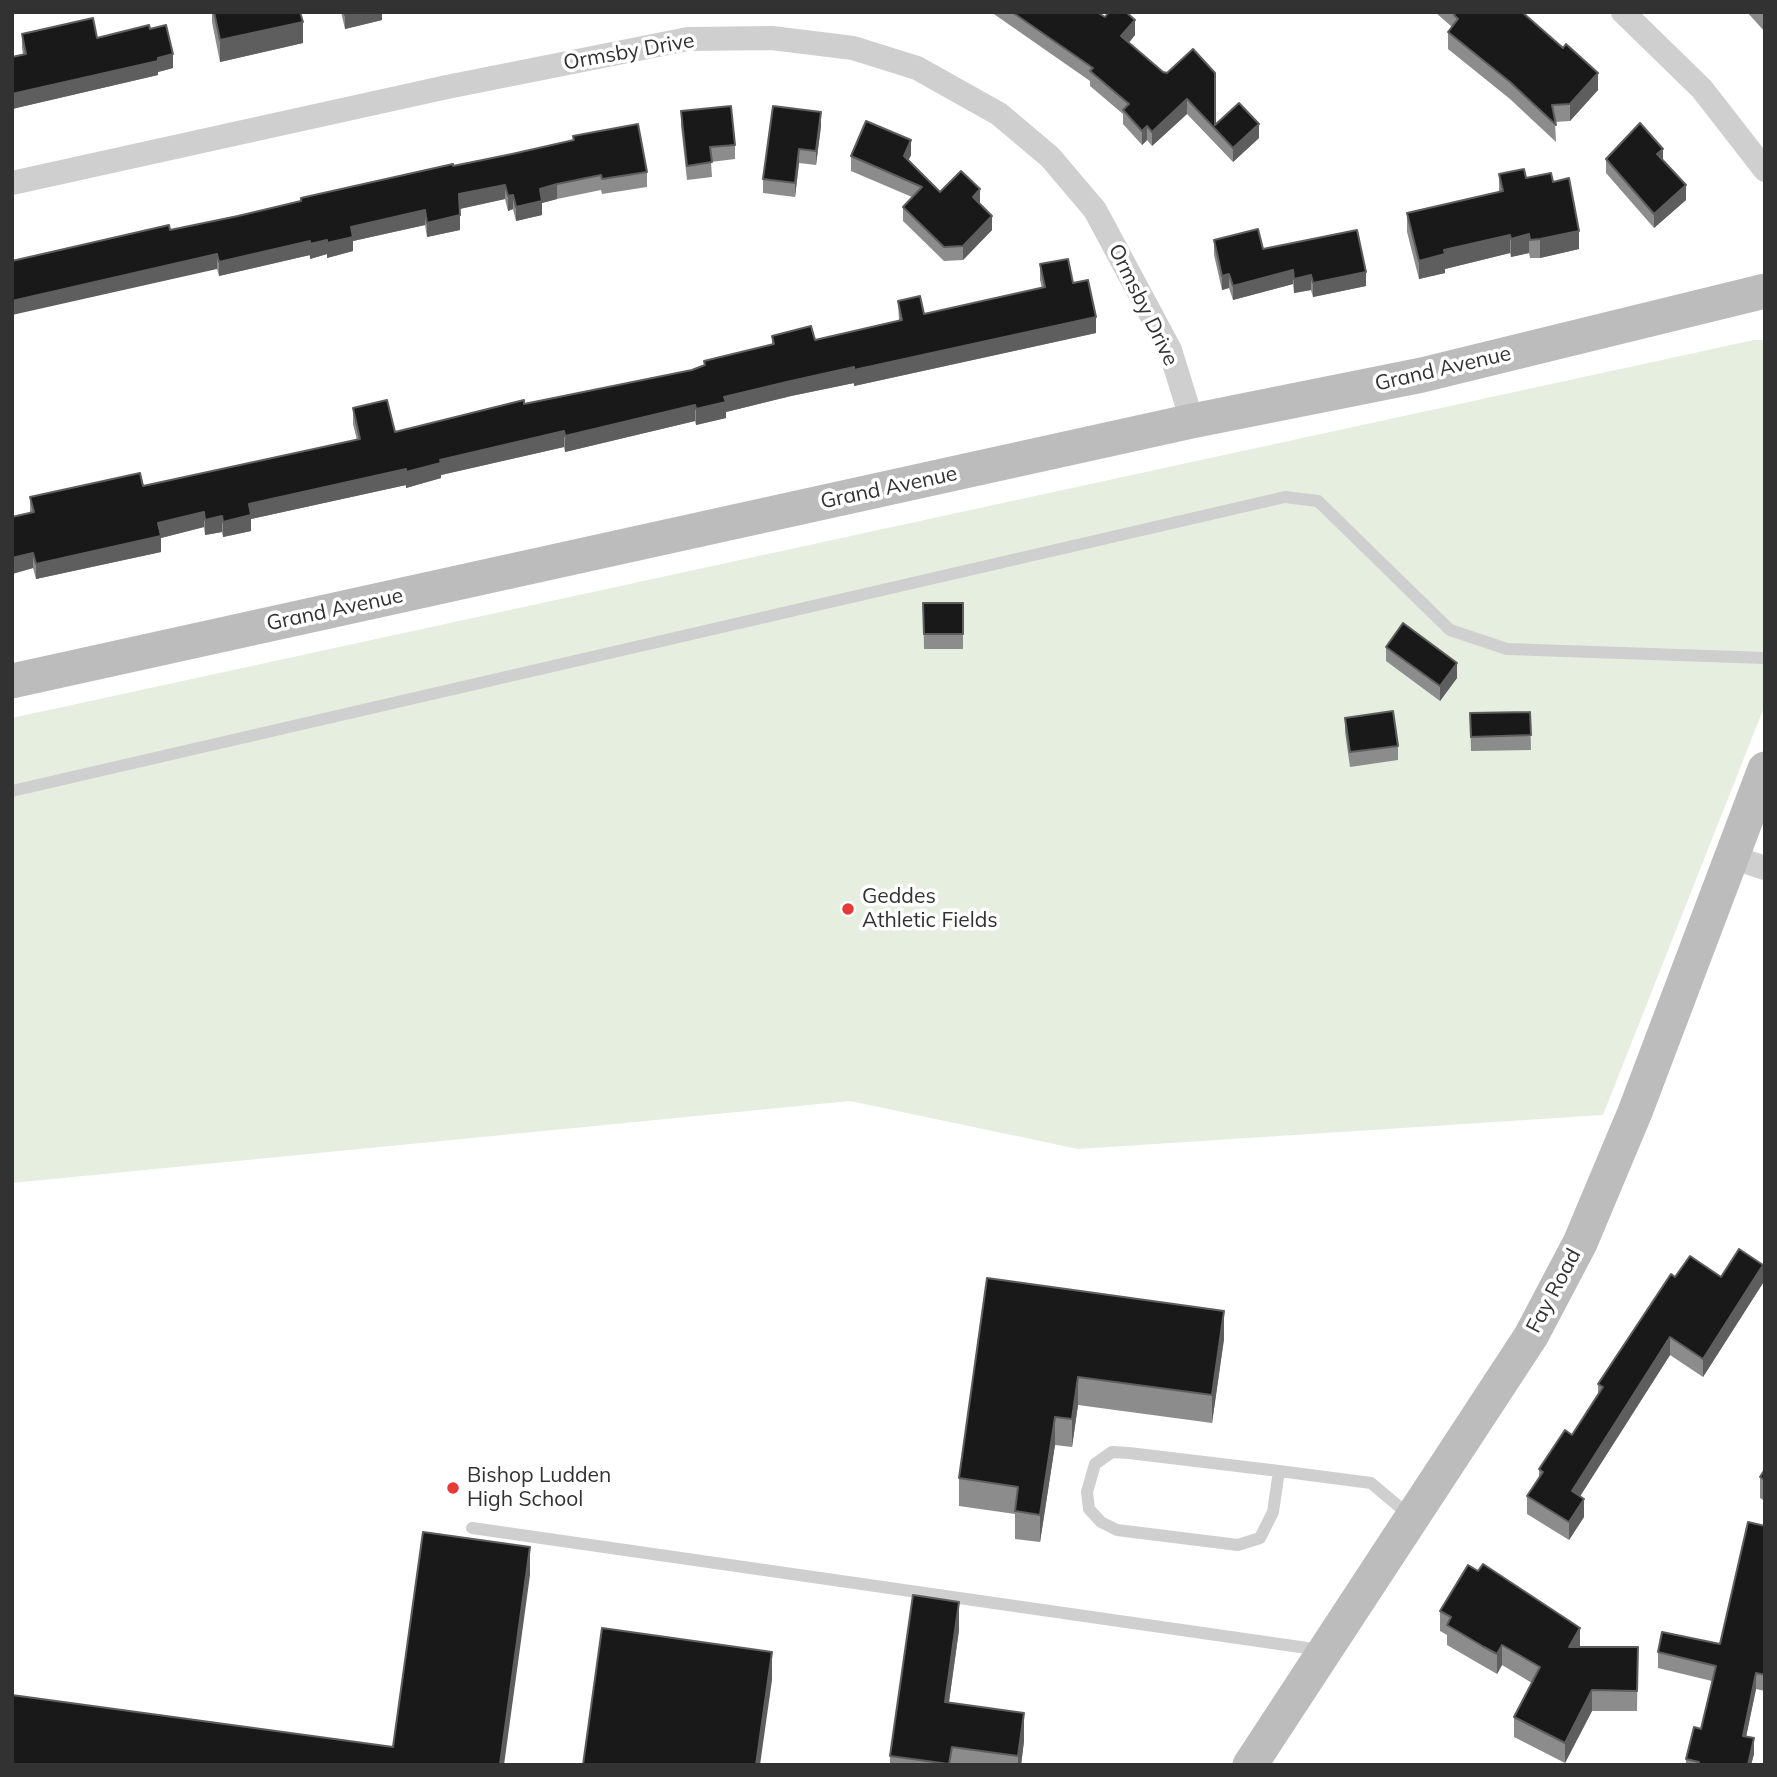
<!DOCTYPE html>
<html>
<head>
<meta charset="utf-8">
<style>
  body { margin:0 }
  #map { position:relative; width:1777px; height:1777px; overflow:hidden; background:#fff; font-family:Mulish,sans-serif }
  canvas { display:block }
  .frame { position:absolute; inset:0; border:14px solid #323232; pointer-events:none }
</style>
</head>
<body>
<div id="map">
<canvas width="1777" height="1777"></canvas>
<div class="frame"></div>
</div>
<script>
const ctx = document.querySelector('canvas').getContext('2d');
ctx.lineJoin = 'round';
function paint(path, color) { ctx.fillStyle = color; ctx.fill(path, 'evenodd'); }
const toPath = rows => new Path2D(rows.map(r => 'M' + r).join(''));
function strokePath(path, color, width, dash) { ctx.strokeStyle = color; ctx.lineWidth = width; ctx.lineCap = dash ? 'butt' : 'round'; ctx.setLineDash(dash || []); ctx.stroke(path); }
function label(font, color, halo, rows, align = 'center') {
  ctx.font = font + ' Mulish,sans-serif'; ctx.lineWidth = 7; ctx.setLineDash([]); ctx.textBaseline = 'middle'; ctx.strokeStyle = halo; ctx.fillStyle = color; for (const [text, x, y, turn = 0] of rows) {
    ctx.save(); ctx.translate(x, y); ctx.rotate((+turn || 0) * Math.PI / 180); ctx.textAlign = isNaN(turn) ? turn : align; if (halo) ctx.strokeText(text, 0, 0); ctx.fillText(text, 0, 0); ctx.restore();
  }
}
const green = toPath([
  [1754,340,1765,340,1765,705,1603,1115,1078,1149,850,1101,12,1183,12,718]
]);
const lane = toPath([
  [12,791,1285,497,1318,501,1450,630,1507,649,1765,658],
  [1279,1471,1273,1512,1260,1538,1238,1545,1117,1530,1101,1522,1089,1509,1087,1492,1095,1464,1112,1452,1129,1453,1279,1471,1371,1483,1409,1515],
  [472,1528,1321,1650]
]);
const street = toPath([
  [1623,12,1702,89,1765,170],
  [12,183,447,87,688,39,772,38,853,48,917,68,999,114,1050,157,1095,210,1170,350,1192,421],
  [1732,857,1765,868]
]);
const secondary = toPath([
  [12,681,1192,421,1422,375,1765,291],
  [1250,1765,1531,1336,1580,1243,1635,1112,1765,769]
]);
const wall = toPath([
  [212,12,300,12,303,43,220,62,212,22],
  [341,12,382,12,382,20,345,29],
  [991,12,1097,12,1135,35,1129,43,1215,125,1259,138,1233,162,1187,114,1152,146,1147,140,1142,145,1123,124,1123,114,1090,86,1090,81],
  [1435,12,1522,12,1598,90,1570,121,1555,122,1556,142,1510,99,1448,49,1448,32,1452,27],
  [1747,12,1765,12,1765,32],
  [22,34,97,38,173,68,158,72,158,75,12,109,12,57,23,55,22,48],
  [681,111,735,145,735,159,711,162,712,177,687,180,681,126],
  [821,126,816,165,799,163,795,197,763,193,763,179],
  [573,136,647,172,647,187,602,194,601,190,557,199,542,203,542,215,516,221,513,209,508,211,505,199,460,209,460,230,427,237,425,225,353,241,353,251,327,258,327,254,310,259,310,255,219,276,217,269,170,230,301,202,301,198,512,154,573,140],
  [911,155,908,160,940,192,980,203,992,230,963,260,944,261,903,221,903,207,912,197,851,171,851,156],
  [1606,159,1686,200,1654,228,1606,173],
  [1499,174,1553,182,1579,249,1540,258,1530,258,1529,253,1511,257,1510,253,1445,269,1445,273,1419,279,1407,232,1407,213,1499,192],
  [1214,240,1263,249,1366,286,1313,297,1311,290,1294,293,1293,284,1233,300,1229,288,1222,290,1214,255],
  [1040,264,1073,283,1096,333,854,386,854,383,791,396,726,412,726,418,696,425,695,421,565,452,564,447,441,475,441,478,406,488,406,485,251,519,251,531,223,537,222,532,205,535,204,527,161,538,161,552,36,579,33,568,12,574,12,517,30,513,30,497,143,486,357,440,353,424,353,408,395,432,524,404,692,370,704,366,704,361,772,345,772,336,815,340,899,321,898,301,924,314,1042,288,1040,280],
  [923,603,963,603,963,649,924,649],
  [1386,647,1457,678,1440,701,1386,661],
  [1530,712,1531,750,1471,751,1470,713],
  [1345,718,1398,746,1398,760,1350,767,1345,732],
  [1675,1277,1721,1277,1763,1283,1703,1377,1670,1355,1580,1496,1584,1517,1569,1540,1527,1514,1527,1496,1539,1478,1539,1469,1572,1435,1598,1395,1598,1384],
  [987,1278,1224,1339,1212,1423,1078,1405,1072,1447,1055,1445,1040,1542,1015,1539,1015,1514,959,1506,959,1478],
  [1765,1469,1765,1501,1760,1498,1760,1477],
  [1765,1526,1765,1691,1756,1689,1746,1736,1754,1754,1751,1765,1686,1765,1686,1759,1701,1729,1712,1681,1658,1668,1658,1652,1720,1644],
  [1440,1611,1580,1647,1638,1647,1637,1711,1592,1711,1565,1763,1514,1737,1514,1717,1532,1683,1502,1665,1497,1674,1447,1645,1447,1635,1440,1631],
  [959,1630,949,1702,1024,1741,1021,1765,890,1765,890,1756]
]);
const shadedWall = toPath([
  [356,12,382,12,382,20,345,29,345,15],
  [1135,20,1135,35,1121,51,1121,36],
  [303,22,303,43,220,62,220,40],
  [173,54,173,68,158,72,158,75,12,109,12,94],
  [1598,73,1598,90,1570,121,1570,104],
  [1187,99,1187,114,1152,146,1152,132],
  [821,112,821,126,816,165,816,151],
  [1259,124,1259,138,1233,162,1233,148],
  [1147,126,1147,140,1142,145,1142,131],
  [911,140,911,155,904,170,904,156],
  [799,149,799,163,795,197,795,183],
  [1663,149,1663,163,1657,154],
  [557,184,557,199,542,203,542,215,516,221,516,207,540,189],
  [505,185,505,199,459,209,459,194],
  [1686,185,1686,200,1654,228,1654,214],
  [980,189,980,204,973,197],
  [513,195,513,209,508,211,508,196],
  [425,210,425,225,353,241,353,251,327,258,327,243,351,227],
  [460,215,460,230,427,237,427,223],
  [992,216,992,230,963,260,963,246],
  [1579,231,1579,249,1540,258,1540,239],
  [1529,234,1529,253,1511,257,1511,239],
  [1510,235,1510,253,1445,269,1445,273,1419,279,1419,261,1444,250],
  [327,240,327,254,310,259,310,244],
  [310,241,310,255,219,276,219,262],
  [217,254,217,269,12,315,12,301],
  [1293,270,1293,284,1233,300,1233,286],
  [1366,272,1366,286,1313,297,1313,283],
  [1229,274,1229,288,1222,290,1222,276],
  [1311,275,1311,290,1294,293,1294,279],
  [1096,317,1096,333,854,386,854,370],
  [854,367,854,383,791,396,726,412,726,418,696,425,696,409,724,397,791,381],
  [695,405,695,421,565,452,565,436],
  [564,431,564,447,441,475,441,478,406,488,406,472,440,460],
  [406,469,406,485,251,519,251,531,223,537,223,522,249,504],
  [204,512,204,527,161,538,161,552,36,579,36,564,158,523],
  [222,516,222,532,205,535,205,520],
  [33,553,33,568,12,574,12,558],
  [1457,663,1457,678,1440,701,1440,686],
  [1763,1265,1763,1283,1703,1377,1703,1359],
  [1224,1311,1224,1339,1212,1423,1212,1395],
  [1670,1337,1670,1355,1572,1509,1572,1491],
  [1078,1377,1078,1405,1072,1447,1072,1419],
  [1055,1417,1055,1445,1040,1542,1040,1515],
  [1584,1499,1584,1517,1569,1540,1569,1522],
  [530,1547,530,1575,504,1765,500,1765],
  [959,1602,959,1630,945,1730,945,1702],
  [1580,1628,1580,1648,1569,1647],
  [1502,1645,1502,1665,1497,1674,1497,1654],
  [772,1652,772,1680,760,1765,756,1765],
  [1756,1673,1756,1689,1743,1752,1743,1736],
  [1592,1690,1592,1711,1565,1763,1565,1743],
  [1024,1713,1024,1741,1021,1765,1018,1765,1018,1756],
  [1754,1738,1754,1754,1751,1765,1748,1765]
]);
const building = toPath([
  [214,12,300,12,303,22,220,40,214,12],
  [344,12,356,12,345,15,344,12],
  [1012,12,1097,12,1105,17,1109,12,1126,12,1135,20,1121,36,1163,72,1167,73,1193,49,1215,73,1215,125,1239,103,1259,124,1233,148,1187,99,1152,132,1147,126,1142,131,1123,110,1129,104,1090,71,1093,68,1012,12],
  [1456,12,1522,12,1563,48,1566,44,1598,73,1570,104,1552,105,1556,125,1510,82,1448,32,1458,19,1454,15,1456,12],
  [93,18,97,38,149,25,150,29,166,25,173,54,158,58,158,61,12,94,12,57,26,54,22,34,93,18],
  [731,106,735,145,710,147,712,162,687,166,681,111,731,106],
  [773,106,821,112,816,151,799,149,795,183,763,179,773,106],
  [866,121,911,140,904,156,940,192,961,171,980,189,973,197,992,216,963,246,944,247,903,207,922,187,851,156,866,121],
  [1640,123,1663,149,1657,154,1686,185,1654,214,1606,159,1640,123],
  [638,124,647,172,602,179,601,175,557,184,540,189,542,201,516,207,513,195,508,196,505,185,459,194,460,215,427,223,425,210,351,227,353,237,327,243,327,240,310,244,310,241,219,262,217,254,12,301,12,261,169,225,170,230,238,216,301,201,301,198,453,164,453,166,512,154,574,140,573,136,638,124],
  [1524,169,1526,178,1551,173,1553,182,1569,178,1579,231,1540,239,1530,240,1529,234,1511,239,1510,235,1444,250,1445,254,1419,261,1407,213,1503,191,1499,174,1524,169],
  [1258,229,1263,249,1357,230,1366,272,1313,283,1311,275,1294,279,1293,270,1233,286,1229,274,1222,276,1214,240,1258,229],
  [1068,259,1073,283,1088,280,1096,317,854,370,854,367,791,381,724,397,726,402,696,409,695,405,565,436,564,431,440,460,441,463,406,472,406,469,249,504,251,515,223,522,222,516,205,520,204,512,158,523,161,536,36,564,33,553,12,558,12,517,34,512,30,497,140,473,143,486,360,439,353,408,387,400,395,432,524,400,524,404,692,370,705,365,704,361,774,344,772,336,811,326,815,340,902,320,898,301,920,296,924,314,1045,287,1040,264,1068,259],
  [923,603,963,603,963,634,924,634,923,603],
  [1403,623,1457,663,1440,686,1386,647,1403,623],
  [1393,711,1398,746,1350,752,1345,718,1393,711],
  [1530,712,1531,735,1471,737,1470,713,1530,712],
  [1739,1249,1763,1265,1703,1359,1670,1337,1572,1491,1584,1499,1569,1522,1527,1496,1543,1472,1539,1469,1565,1430,1572,1435,1603,1387,1598,1384,1671,1274,1675,1277,1690,1256,1721,1277,1739,1249],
  [987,1278,1224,1311,1212,1395,1078,1377,1072,1419,1055,1417,1040,1515,1015,1511,1018,1487,959,1478,987,1278],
  [1765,1469,1765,1480,1760,1477,1765,1469],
  [1748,1522,1765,1526,1765,1675,1756,1673,1743,1736,1754,1738,1748,1765,1698,1765,1699,1762,1686,1759,1694,1727,1701,1729,1716,1666,1658,1652,1662,1632,1720,1644,1748,1522],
  [423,1532,530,1547,500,1764,503,1765,12,1765,12,1695,393,1747,423,1532],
  [1483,1564,1580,1628,1569,1647,1638,1647,1637,1691,1592,1690,1565,1743,1514,1717,1540,1667,1502,1645,1497,1654,1484,1647,1447,1625,1451,1617,1440,1611,1468,1565,1478,1571,1483,1564],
  [913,1595,959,1602,945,1702,1024,1713,1018,1756,952,1747,949,1764,890,1756,913,1595],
  [602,1628,772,1652,756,1765,583,1765,602,1628]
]);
const markers = [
  [848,909,7,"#e73935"],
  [453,1488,7,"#e73935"]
];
const streetNames = [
  ["Ormsby Drive",629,52,-10],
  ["Ormsby Drive",1143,305,64],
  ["Grand Avenue",1443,369,-13],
  ["Grand Avenue",889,488,-12],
  ["Grand Avenue",335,610,-12],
  ["Fay Road",1554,1291,-62]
];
const poiNames = [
  ["Geddes",862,897],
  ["Athletic Fields",862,921],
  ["Bishop Ludden",467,1476],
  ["High School",467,1500]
];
paint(green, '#e6eee0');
strokePath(lane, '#cfcfcf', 12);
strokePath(street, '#cfcfcf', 24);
strokePath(secondary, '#bcbcbc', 35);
paint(wall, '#8c8c8c');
paint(shadedWall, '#5e5e5e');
paint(building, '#191919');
strokePath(building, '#5e5e5e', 2);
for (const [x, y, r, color] of markers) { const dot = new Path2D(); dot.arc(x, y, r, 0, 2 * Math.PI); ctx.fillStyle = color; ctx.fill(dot); strokePath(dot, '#fff', 2.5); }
label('21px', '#323232', '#fff', streetNames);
label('21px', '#323232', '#fff', poiNames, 'left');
</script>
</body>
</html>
